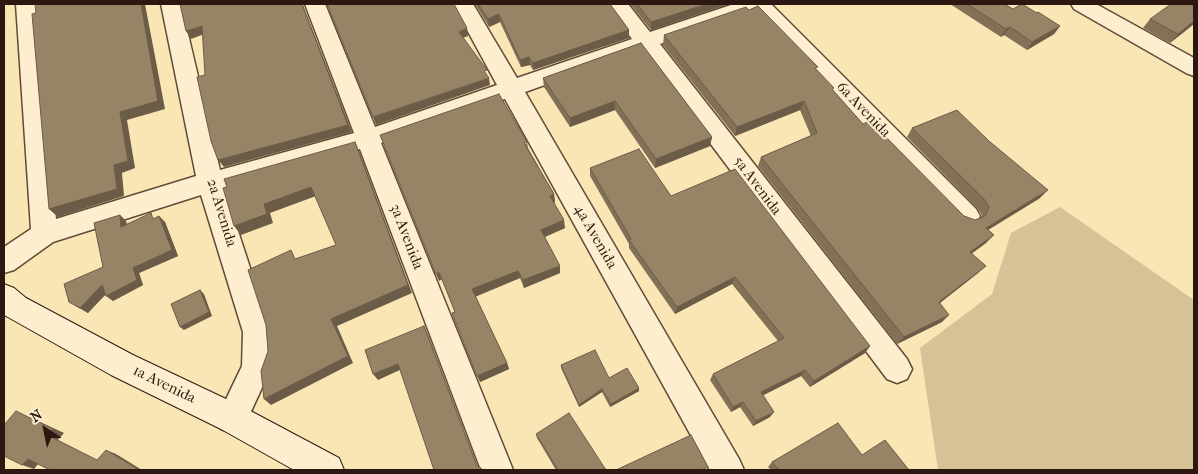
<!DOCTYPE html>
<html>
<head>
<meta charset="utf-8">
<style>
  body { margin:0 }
  #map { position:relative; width:1198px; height:474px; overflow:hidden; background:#fae5b4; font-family:"IM FELL French Canon",serif }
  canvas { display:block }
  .frame { position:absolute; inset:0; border:5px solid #2c1810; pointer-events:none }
  .north { position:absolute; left:20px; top:404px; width:50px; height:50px; -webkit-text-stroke:4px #fceece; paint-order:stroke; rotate:326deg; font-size:14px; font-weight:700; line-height:20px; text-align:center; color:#2c1810 }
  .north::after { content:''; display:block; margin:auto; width:18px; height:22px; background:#2c1810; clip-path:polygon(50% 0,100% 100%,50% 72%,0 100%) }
</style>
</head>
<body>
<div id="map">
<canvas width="1198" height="474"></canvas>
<div class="frame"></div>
<div class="north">N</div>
</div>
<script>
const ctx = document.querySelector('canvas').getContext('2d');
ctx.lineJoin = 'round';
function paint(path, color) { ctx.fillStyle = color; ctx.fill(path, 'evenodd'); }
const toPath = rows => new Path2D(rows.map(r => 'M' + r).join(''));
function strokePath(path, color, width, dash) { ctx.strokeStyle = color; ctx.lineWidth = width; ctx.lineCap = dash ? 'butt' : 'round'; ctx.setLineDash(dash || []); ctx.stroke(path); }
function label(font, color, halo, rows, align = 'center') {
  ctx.font = font + ' "IM FELL French Canon",serif'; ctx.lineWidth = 4; ctx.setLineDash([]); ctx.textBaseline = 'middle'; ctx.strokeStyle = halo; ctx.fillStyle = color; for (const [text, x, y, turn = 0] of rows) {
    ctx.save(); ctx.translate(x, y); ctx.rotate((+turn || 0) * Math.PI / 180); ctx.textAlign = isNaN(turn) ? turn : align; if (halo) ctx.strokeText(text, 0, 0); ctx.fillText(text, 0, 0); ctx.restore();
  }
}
const green = toPath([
  [1060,207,1194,300,1194,470,938,470,920,348,992,294,1011,233]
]);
const street = toPath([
  [16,4,36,4,56,219,196,176,161,4,181,4,220,170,354,133,305,4,325,4,375,127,497,85,453,4,473,4,517,78,632,39,607,4,628,4,650,32,734,4,771,4,976,209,980,216,976,223,967,227,958,223,754,11,660,44,907,359,912,369,907,379,897,383,887,379,641,51,525,92,739,459,744,470,710,470,505,99,381,143,513,470,481,470,360,149,224,188,271,332,273,357,271,368,243,429,232,433,221,429,217,418,242,366,243,332,201,195,53,242,14,270,4,273,4,247,31,229,16,4],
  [1071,4,1096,4,1194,58,1194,76,1186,73,1074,9,1071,4]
]);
const secondary = toPath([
  [4,284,14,288,26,298,133,355,243,407,339,458,344,470,294,470,221,429,111,375,6,316,4,315,4,284]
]);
const wall = toPath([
  [475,4,610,4,629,30,629,38,533,70,530,65,521,67,500,22,489,27],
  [630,4,729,4,651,30],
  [950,4,1004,4,1013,9,1037,13,1060,26,1054,34,1027,50,1004,35,1001,37],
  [1194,4,1194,24,1170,43,1143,28,1150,19],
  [749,10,817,70,833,91,863,124,964,216,975,220,980,218,982,215,977,208,907,137,912,128,1040,198,988,230,986,243,972,253,978,273,940,303,942,322,897,344,758,166,761,157,811,136,800,110,735,136,663,45,664,35],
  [641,43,712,137,710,146,655,168,615,110,570,127,544,87,543,78],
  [527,142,528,148,554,194,555,202,554,203,565,228,545,237,560,273,524,288,520,278,475,296,507,363,509,369,480,382,455,312,442,279,439,281],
  [590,168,671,196,870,346,865,353,810,387,801,376,763,395,770,417,753,426,740,407,731,412,710,380,713,374,778,341,732,284,675,314,629,248,629,244,590,176],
  [120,215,126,221,127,224,156,218,159,216,165,222,178,256,139,273,143,285,113,301,105,294,88,313,77,307,69,302,103,267],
  [561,365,609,378,639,391,610,407,602,392,579,407,561,368],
  [536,434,606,470,556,470,537,438],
  [862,455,909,470,771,470,768,467,772,462]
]);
const shadedWall = toPath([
  [141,4,145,4,165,109,127,120,135,168,122,173,124,196,58,217,49,209,114,165,120,112],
  [302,4,304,4,303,5,352,132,224,167,218,160],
  [707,4,729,4,651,30,651,22],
  [499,14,500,22,489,27,488,19],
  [1194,21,1194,24,1170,43,1178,34],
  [202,26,207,33,191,39,186,31],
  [1060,26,1054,34,1027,50,1032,42],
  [1010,27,1004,35,1001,37,1006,29],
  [467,28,468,36,460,39,459,32],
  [629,30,629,38,533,70,533,63],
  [529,57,530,65,521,67,520,60],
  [489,78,490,85,376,125,373,117],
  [615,101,615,110,570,127,570,118],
  [804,101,800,110,735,136,737,127],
  [712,137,710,146,655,168,656,159],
  [355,142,359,151,412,293,337,326,353,363,271,405,264,399,331,319],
  [311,187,316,196,270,213,273,223,241,235,234,226,264,204],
  [1048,190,1040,198,978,236,986,228],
  [554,194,555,202,550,204,550,196],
  [120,215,126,221,127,232,121,227],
  [159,216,165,222,178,256,139,273,143,285,113,301,106,296,133,268],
  [564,220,565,228,542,238,541,230],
  [994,235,986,243,963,260,970,252],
  [560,266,560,273,524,288,523,280],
  [986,266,978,273,932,309,939,302],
  [518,271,520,278,475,297,472,289],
  [439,272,442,279,439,281,436,274],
  [735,277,732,284,675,314,677,307],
  [102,285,109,291,88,313,80,308],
  [200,290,204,294,212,316,184,330,180,327],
  [949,315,942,322,897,344,904,337],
  [424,326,427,332,479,470,477,466],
  [870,346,865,353,810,387,814,381],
  [507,363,509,369,480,382,477,376],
  [398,364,402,369,378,380,373,374],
  [805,370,801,376,758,398,761,392],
  [639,388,639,391,610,407,611,404],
  [602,389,602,392,579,407,579,405],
  [743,402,740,407,731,412,733,407],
  [774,412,770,417,753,426,756,421],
  [27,416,64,433,58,440,107,465,47,435],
  [106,450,116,454,142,470,139,470],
  [28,459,39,463,34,469,22,465]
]);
const building = toPath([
  [35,4,141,4,158,101,120,112,128,161,114,165,117,189,49,209,32,14,36,13,35,4],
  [180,4,302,4,348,125,218,160,211,141,197,77,205,75,202,26,186,31,180,4],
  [327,4,454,4,467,28,459,32,487,70,484,71,489,78,373,117,327,4],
  [478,4,610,4,629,30,533,63,529,57,520,60,499,14,488,19,478,4],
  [637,4,707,4,651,22,637,4],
  [967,4,1004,4,1013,9,1022,4,1037,13,1038,12,1060,26,1032,42,1010,27,1006,29,967,4],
  [1171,4,1194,4,1194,21,1178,34,1150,19,1171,4],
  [758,6,818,67,815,68,834,88,832,89,863,124,869,121,879,130,964,216,975,220,985,216,989,207,984,199,912,128,957,110,989,141,1048,190,986,228,994,235,970,252,986,266,939,302,949,315,904,337,761,157,817,133,804,101,737,127,664,35,746,7,749,10,758,6],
  [641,43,712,137,656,159,615,101,570,118,543,78,641,43],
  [499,94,527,142,524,143,554,194,550,196,564,220,541,230,560,266,523,280,518,271,472,289,507,363,477,376,452,313,455,312,439,272,436,274,380,135,499,94],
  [355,142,408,285,331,319,348,356,264,399,261,371,268,351,266,325,248,270,291,250,295,259,336,245,311,187,264,204,267,214,234,226,223,188,227,187,224,179,355,142],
  [639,149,671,196,735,169,870,346,814,381,805,370,761,392,774,412,756,421,743,402,733,407,713,374,784,338,735,277,677,307,629,240,631,239,590,168,639,149],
  [151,213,153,219,159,216,172,250,133,268,137,280,106,296,102,285,80,308,69,302,64,284,103,267,94,223,120,215,121,227,151,213],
  [200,290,209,312,180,327,171,304,200,290],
  [424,326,477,466,481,468,482,470,434,470,398,364,373,374,365,350,424,326],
  [595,350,609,378,627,368,639,388,611,404,602,389,579,405,561,365,595,350],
  [16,411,53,429,47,435,97,460,106,450,139,470,50,470,28,459,22,465,4,456,4,425,16,411],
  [569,413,606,470,558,470,536,434,569,413],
  [838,423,862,455,885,440,909,470,779,470,772,462,838,423],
  [691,435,708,467,701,470,616,470,691,435]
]);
const streetNames = [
  ["6a Avenida",863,110,46],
  ["5a Avenida",757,186,53],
  ["2a Avenida",221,213,73],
  ["3a Avenida",406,237,69],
  ["4a Avenida",595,237,60],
  ["1a Avenida",164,385,26]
];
paint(green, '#d7c298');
strokePath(street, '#604b39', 3);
strokePath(secondary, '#2c1810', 2);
paint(street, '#fceece');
paint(secondary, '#fceece');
paint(wall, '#827157');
paint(shadedWall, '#6a5c47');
paint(building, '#978365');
strokePath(building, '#6a5c47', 1);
label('15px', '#2c1810', '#fceece', streetNames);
</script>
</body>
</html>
